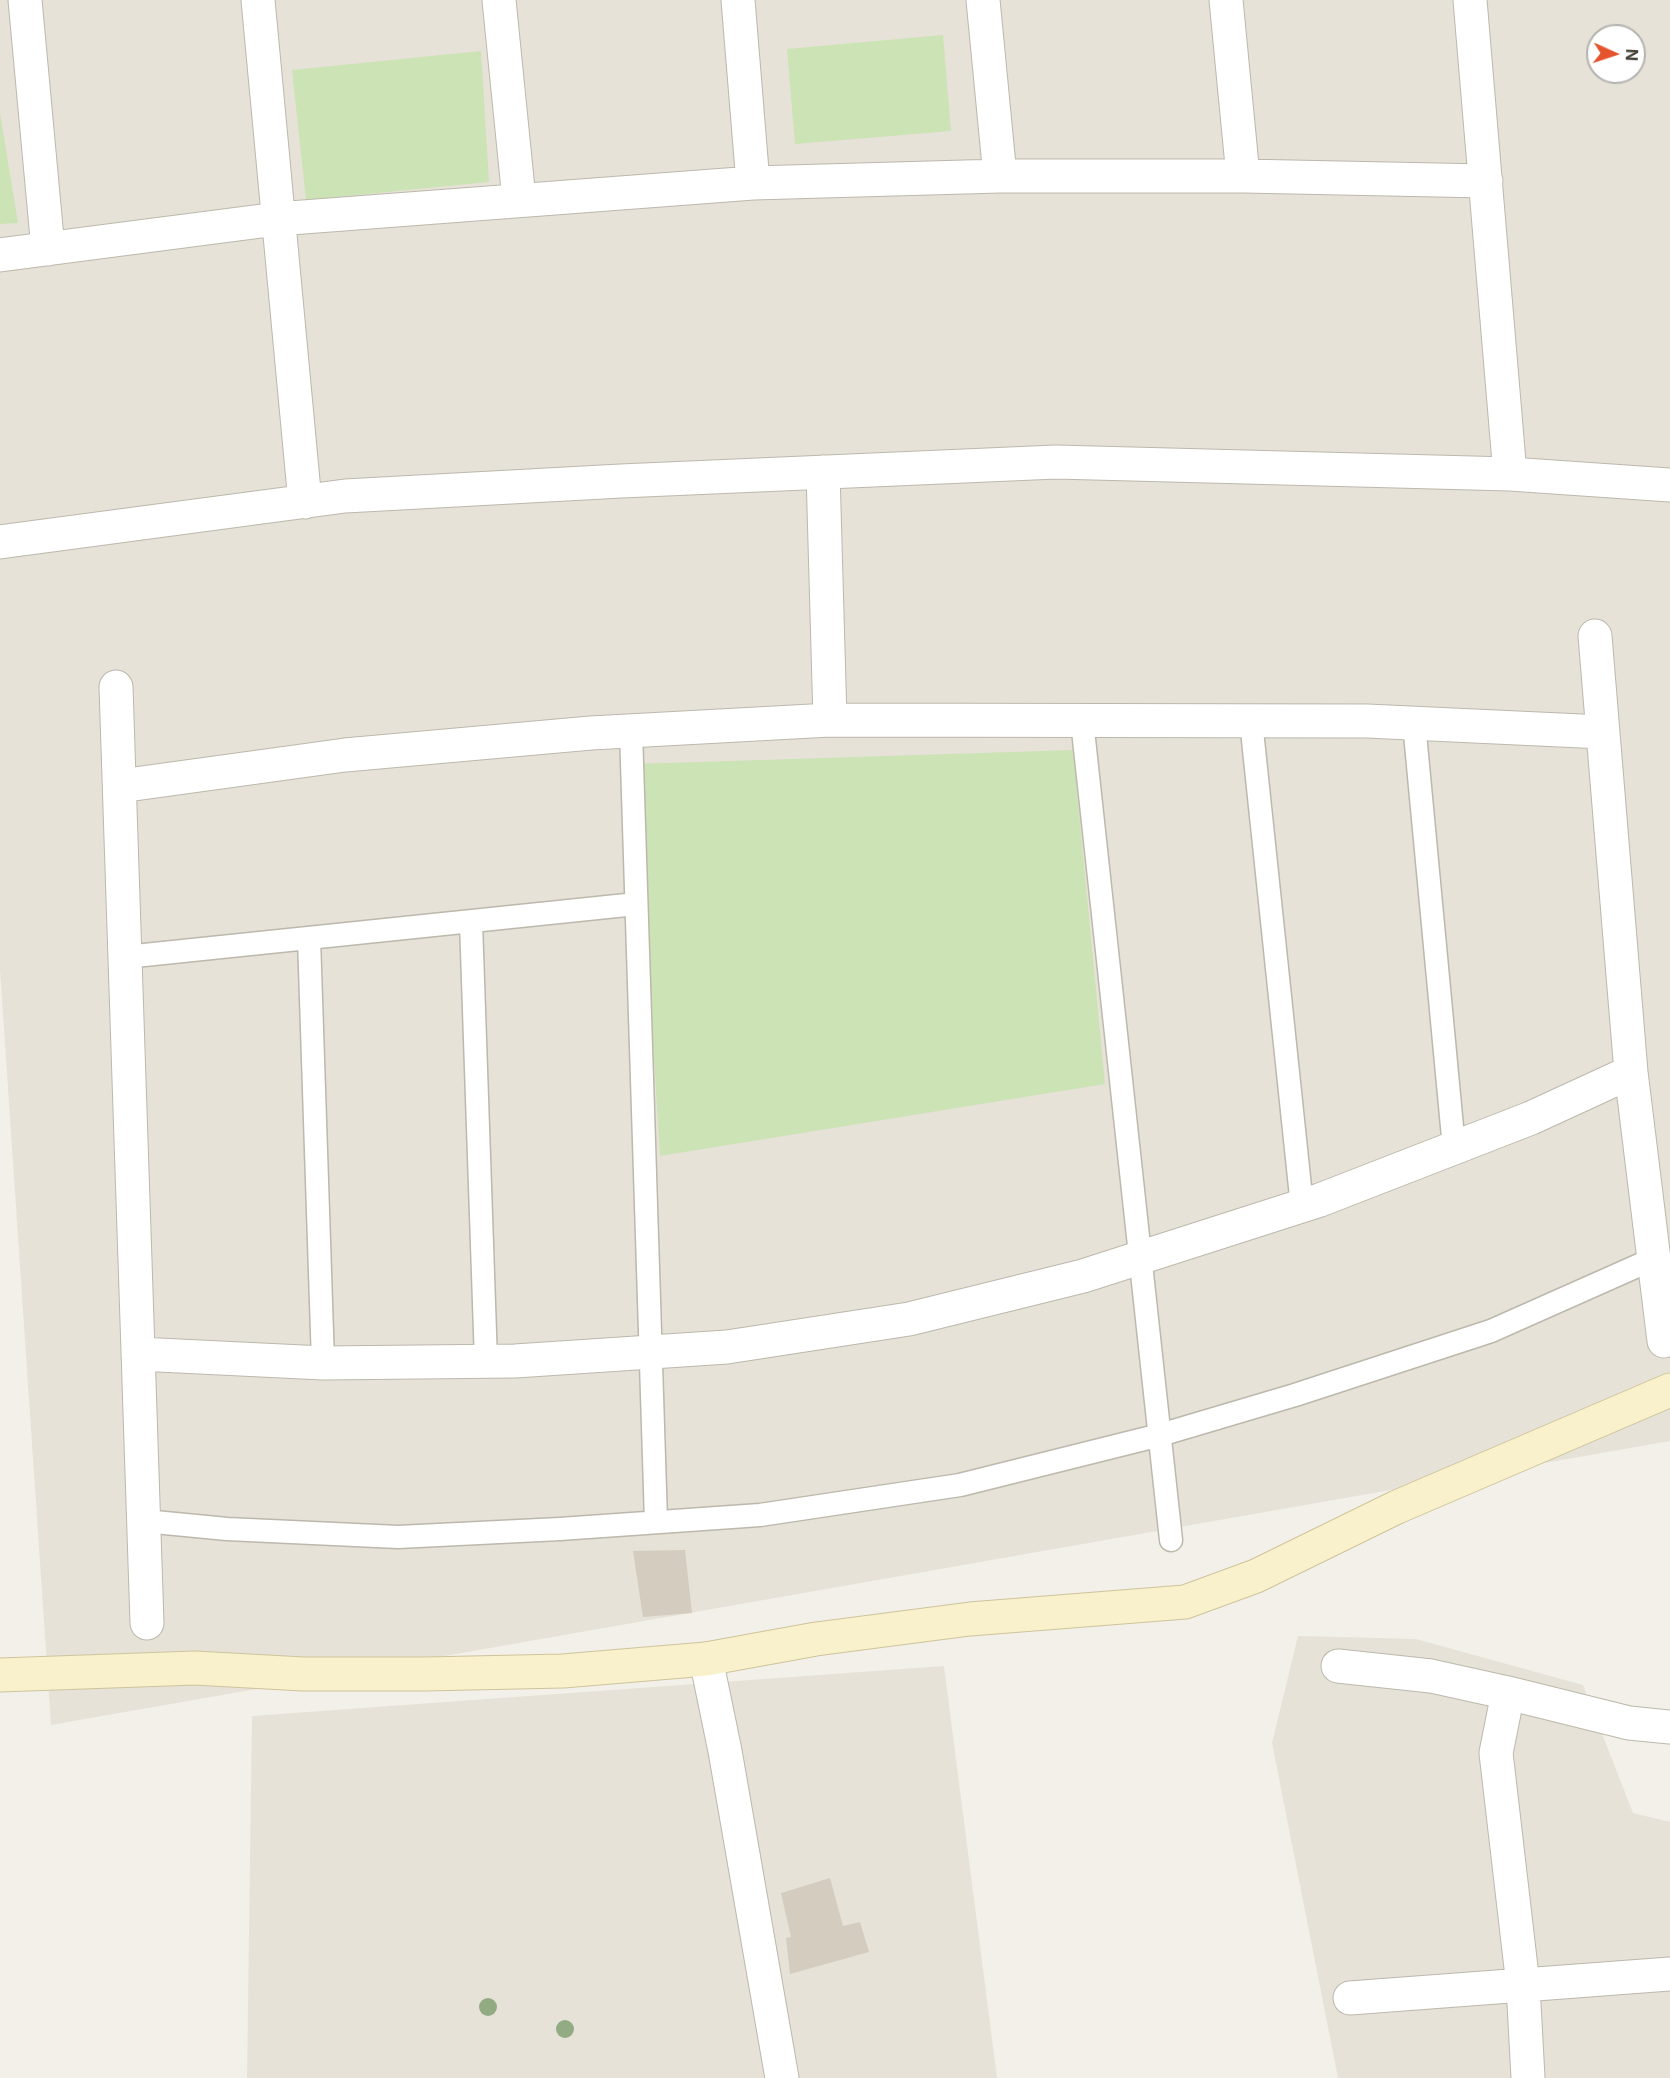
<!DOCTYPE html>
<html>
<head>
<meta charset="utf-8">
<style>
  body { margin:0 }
  #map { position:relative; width:1670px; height:2078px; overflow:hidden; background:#f3f0e9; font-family:Inter,sans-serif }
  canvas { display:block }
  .north { position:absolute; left:1586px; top:24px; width:60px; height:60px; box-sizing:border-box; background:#fff; border:2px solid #b5b3af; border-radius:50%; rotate:93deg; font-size:16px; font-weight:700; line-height:24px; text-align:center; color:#454138 }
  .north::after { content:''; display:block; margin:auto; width:21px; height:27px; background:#e5542d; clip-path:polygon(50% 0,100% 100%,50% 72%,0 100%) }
</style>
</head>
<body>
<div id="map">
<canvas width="1670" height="2078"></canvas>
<div class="north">N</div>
</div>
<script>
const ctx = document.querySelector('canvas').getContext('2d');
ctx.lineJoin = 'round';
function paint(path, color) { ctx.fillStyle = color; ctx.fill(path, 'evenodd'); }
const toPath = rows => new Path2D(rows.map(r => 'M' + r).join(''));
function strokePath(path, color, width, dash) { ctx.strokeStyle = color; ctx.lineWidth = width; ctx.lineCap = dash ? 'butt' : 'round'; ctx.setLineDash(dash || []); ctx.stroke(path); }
const residential = toPath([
  [0,0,1670,0,1670,1441,51,1725,0,970],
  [1598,36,1634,36,1634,72,1598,72],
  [1298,1636,1416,1639,1583,1685,1633,1813,1670,1822,1670,2078,1338,2078,1272,1743],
  [944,1666,997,2078,247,2078,252,1716]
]);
const green = toPath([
  [943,35,951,131,795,144,787,49],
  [481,51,489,182,306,200,292,70],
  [0,113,18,223,0,224],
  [1073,750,1105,1084,660,1156,636,764]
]);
const building = toPath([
  [685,1550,692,1613,643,1617,633,1551],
  [830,1878,843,1926,860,1922,869,1952,790,1974,786,1938,791,1937,781,1893]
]);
const lane = toPath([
  [1082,721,1171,1540],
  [1251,721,1302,1206],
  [1414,723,1454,1148],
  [631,731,656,1521],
  [471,922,486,1362],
  [309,938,323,1363],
  [125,957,636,904],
  [144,1521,227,1529,398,1537,560,1529,760,1515,960,1485,1160,1435,1295,1395,1491,1331,1653,1259]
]);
const street = toPath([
  [25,0,48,249],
  [258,0,305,502],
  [499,0,519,199],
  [738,0,753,183],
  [983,0,1000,176],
  [1226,0,1243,176],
  [1470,0,1510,474],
  [0,255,277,219,753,183,1000,176,1243,176,1486,181],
  [823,472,830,720],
  [0,542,345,496,621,481,1056,462,1510,474,1670,485],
  [1595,636,1631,1072,1664,1341],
  [116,687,147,1623],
  [120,786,345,755,591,733,830,720,1367,721,1603,732],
  [138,1354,323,1363,515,1361,727,1347,909,1319,1083,1276,1320,1200,1531,1118,1631,1072],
  [706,1659,725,1751,782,2078],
  [1338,1666,1431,1676,1508,1693,1629,1723,1670,1727],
  [1508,1693,1496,1753,1523,1985,1528,2078],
  [1350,1998,1670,1974]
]);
const secondary = toPath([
  [0,1675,195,1668,303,1674,425,1674,563,1671,706,1659,816,1639,970,1619,1185,1602,1256,1576,1397,1507,1670,1390]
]);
const trees = [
  [488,2007],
  [565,2029]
];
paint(residential, '#e6e2d7');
paint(green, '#cce3b5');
paint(building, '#d3ccbf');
strokePath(lane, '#bdb8ac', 25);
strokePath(street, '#bdb8ac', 35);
strokePath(secondary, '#cec49c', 35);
strokePath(lane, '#fff', 22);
strokePath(street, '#fff', 33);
strokePath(secondary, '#f9f1cc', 33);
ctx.fillStyle = '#93ab83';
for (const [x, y] of trees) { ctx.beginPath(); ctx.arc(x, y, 9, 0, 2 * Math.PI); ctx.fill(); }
</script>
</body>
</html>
